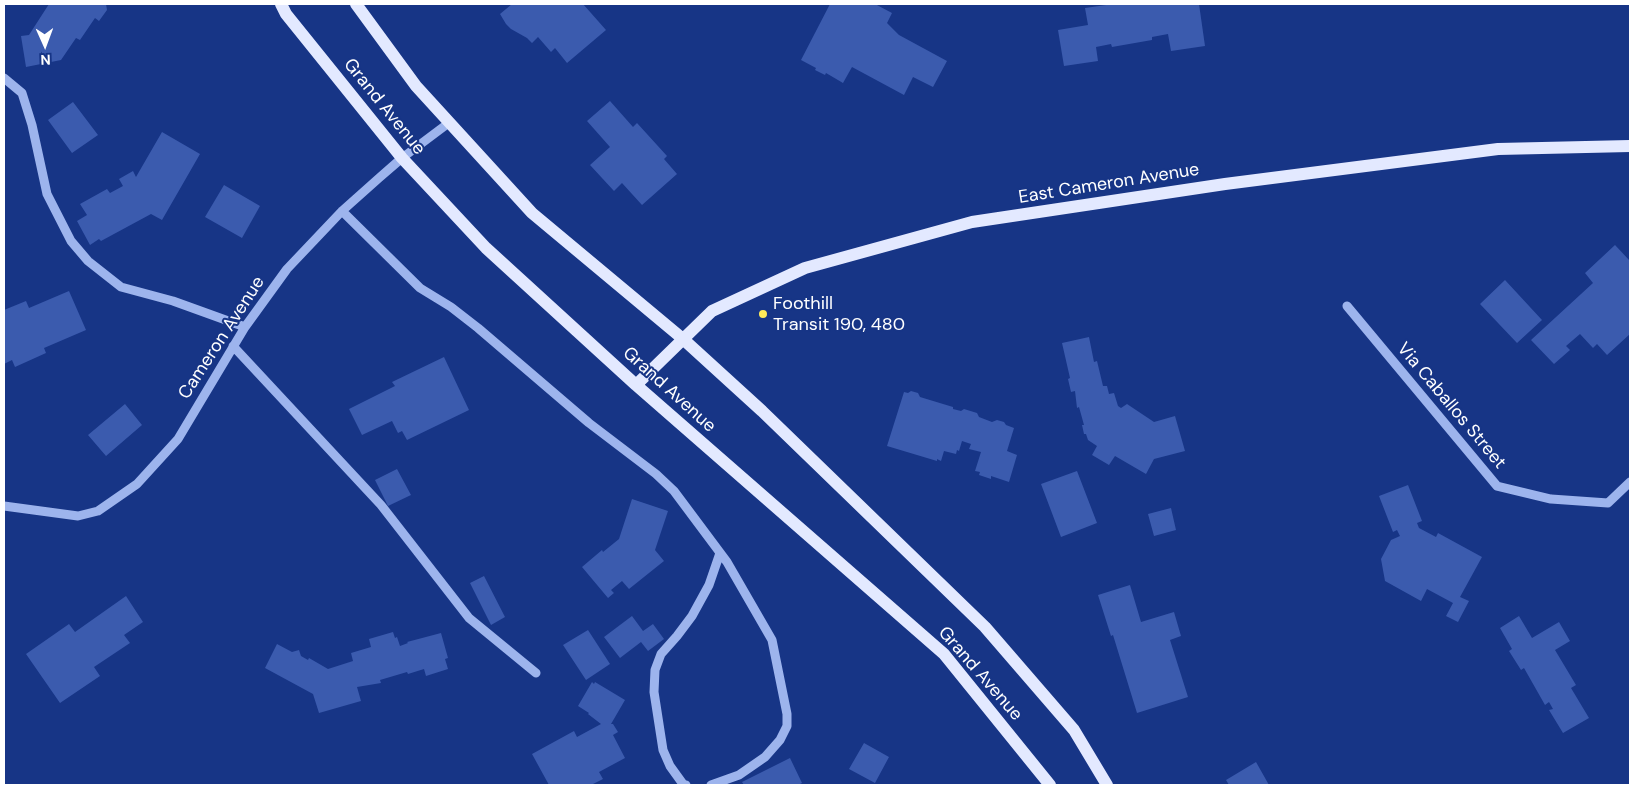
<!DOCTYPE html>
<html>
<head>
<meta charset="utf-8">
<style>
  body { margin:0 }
  #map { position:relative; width:1634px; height:789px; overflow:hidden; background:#173586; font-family:"DM Sans",sans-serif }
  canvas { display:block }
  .frame { position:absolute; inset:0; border:5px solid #fff; pointer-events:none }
  .north { position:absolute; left:20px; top:20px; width:50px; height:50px; -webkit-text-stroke:4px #173586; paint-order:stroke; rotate:178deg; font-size:14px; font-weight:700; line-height:20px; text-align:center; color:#fff }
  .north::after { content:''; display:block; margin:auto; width:18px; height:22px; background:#fff; clip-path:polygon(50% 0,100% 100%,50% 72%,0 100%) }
</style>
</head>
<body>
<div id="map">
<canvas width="1634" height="789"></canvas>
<div class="frame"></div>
<div class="north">N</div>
</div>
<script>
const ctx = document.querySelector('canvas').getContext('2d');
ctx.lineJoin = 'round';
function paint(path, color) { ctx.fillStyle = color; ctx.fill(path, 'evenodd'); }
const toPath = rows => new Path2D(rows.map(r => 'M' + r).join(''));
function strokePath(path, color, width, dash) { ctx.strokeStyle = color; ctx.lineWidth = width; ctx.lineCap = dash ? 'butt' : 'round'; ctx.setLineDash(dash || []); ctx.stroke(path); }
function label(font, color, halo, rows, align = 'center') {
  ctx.font = font + ' "DM Sans",sans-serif'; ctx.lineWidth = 4; ctx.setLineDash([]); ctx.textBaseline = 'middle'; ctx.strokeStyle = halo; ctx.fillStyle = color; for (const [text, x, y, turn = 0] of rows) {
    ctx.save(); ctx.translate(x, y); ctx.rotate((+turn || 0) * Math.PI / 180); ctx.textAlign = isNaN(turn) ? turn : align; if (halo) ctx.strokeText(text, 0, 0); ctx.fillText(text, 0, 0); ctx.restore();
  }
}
const building = toPath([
  [49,4,106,4,107,10,99,21,95,18,80,40,76,38,61,60,26,67,21,36,29,35],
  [512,4,583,4,606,30,567,63,555,48,551,52,538,37,532,43,527,38,511,29,506,24,500,14],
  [830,4,875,4,892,13,887,23,899,35,947,61,933,87,913,77,904,95,852,67,843,83,826,73,825,75,815,70,816,68,801,60],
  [1106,4,1199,4,1205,46,1171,51,1168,34,1152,37,1152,40,1112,47,1111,44,1096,47,1098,61,1064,66,1058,30,1088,25,1085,8,1106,5],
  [610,101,633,127,637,123,667,156,664,159,677,174,642,205,622,183,614,191,590,165,610,147,587,121],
  [73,102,98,135,72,153,48,120],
  [162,132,200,154,162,220,151,214,101,241,99,239,90,245,77,221,87,215,80,204,107,189,110,193,123,186,119,179,133,171,136,177],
  [224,185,260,206,242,238,205,217],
  [1615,245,1630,261,1630,334,1607,355,1597,344,1593,348,1580,334,1566,346,1570,350,1554,364,1531,340,1593,283,1585,273],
  [1505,280,1542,320,1517,343,1480,304],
  [69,291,86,330,44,348,46,353,15,367,12,360,4,364,4,310,26,301,29,308],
  [1089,337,1094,362,1097,361,1103,386,1107,386,1109,394,1114,393,1118,406,1121,408,1127,404,1154,422,1175,416,1185,451,1154,459,1146,474,1115,456,1109,465,1092,455,1097,446,1088,440,1086,434,1084,434,1082,425,1084,425,1079,407,1077,408,1075,391,1071,392,1068,379,1070,378,1062,343],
  [444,357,469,410,407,440,402,431,398,433,392,421,362,435,349,409,395,386,392,382],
  [911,391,918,393,920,397,953,407,953,409,961,411,964,409,977,413,979,417,992,422,997,420,1004,422,1006,425,1014,428,1007,451,1017,455,1009,482,991,476,991,479,979,475,980,472,975,471,981,452,969,449,971,444,962,441,959,451,957,450,956,454,944,451,941,461,937,459,937,461,887,446,904,392,908,393],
  [125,404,142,425,106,456,88,435],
  [397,469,411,495,388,506,375,480],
  [1077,471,1097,523,1061,537,1041,484],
  [1408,485,1422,521,1417,523,1419,528,1436,537,1438,533,1482,557,1460,597,1469,601,1458,622,1446,616,1453,603,1427,589,1421,601,1385,581,1381,559,1391,540,1400,536,1397,530,1393,532,1379,496],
  [632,499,668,511,655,550,664,561,629,589,622,581,611,590,614,593,608,598,582,567,602,550,603,552,619,539],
  [1171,508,1176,530,1154,536,1148,514],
  [484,576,505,617,491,625,470,583],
  [1130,585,1141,622,1174,612,1181,636,1170,640,1188,697,1137,713,1113,635,1111,636,1098,595],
  [126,596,143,622,124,635,130,643,94,667,100,676,60,703,26,654,69,624,75,632],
  [632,616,643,631,653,624,664,639,648,651,641,642,620,658,604,637],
  [1519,616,1532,638,1559,622,1570,641,1555,650,1576,685,1571,688,1589,718,1563,733,1549,710,1553,709,1549,702,1545,705,1524,668,1521,670,1509,651,1512,649,1500,628],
  [588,630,610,664,586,680,563,645],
  [393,632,395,638,397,637,400,646,408,643,407,642,441,633,448,658,445,659,448,669,426,676,424,669,408,674,407,672,380,680,381,683,357,687,361,701,319,713,313,694,265,668,277,644,292,652,299,650,301,656,308,660,309,658,328,669,353,661,351,653,371,647,369,639],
  [592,682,594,684,595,682,625,700,611,724,613,724,618,732,613,735,625,758,599,772,603,779,591,785,549,785,532,754,574,731,577,737,601,724,588,714,589,713,578,706],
  [864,743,889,757,875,783,849,769],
  [790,758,802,783,798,785,744,785,742,782],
  [1256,762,1269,785,1229,785,1226,780]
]);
const minor = toPath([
  [4,78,22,93,32,125,47,194,71,241,88,261,121,287,173,301,245,327],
  [342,211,420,288,451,307,478,328,589,423,656,474,674,491,727,562,772,640,787,714,787,726,780,740,765,757,739,775,711,785],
  [1347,306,1497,486,1551,499,1608,503,1630,482],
  [233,346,381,505,469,618,536,673],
  [4,506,78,516,98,511,137,484,178,439,245,327,287,269,342,211,379,178,402,158,450,122],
  [686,785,683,784,670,766,663,750,654,692,655,670,661,654,677,636,692,616,709,585,720,553]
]);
const major = toPath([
  [281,4,286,14,402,158,486,248,636,385,944,654,1050,785],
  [356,4,416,86,532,213,683,339,762,411,985,627,1074,730,1107,785],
  [636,385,712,311,805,268,972,222,1225,184,1498,149,1630,146]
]);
const markers = [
  [763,314,5,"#ffeb59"]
];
const streetNames = [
  ["Grand Avenue",384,107,51],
  ["East Cameron Avenue",1109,184,-9],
  ["Cameron Avenue",222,338,-57],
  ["Grand Avenue",669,390,42],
  ["Via Caballos Street",1451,406,50],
  ["Grand Avenue",980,674,49]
];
const poiNames = [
  ["Foothill",773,304],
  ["Transit 190, 480",773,325]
];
paint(building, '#3b5bae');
strokePath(minor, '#9db4ed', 9);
strokePath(major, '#e3e9ff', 12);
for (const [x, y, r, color] of markers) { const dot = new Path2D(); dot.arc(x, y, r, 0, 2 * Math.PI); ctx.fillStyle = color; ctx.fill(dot); strokePath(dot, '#173586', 2); }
label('18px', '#fff', '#173586', streetNames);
label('18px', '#fff', '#173586', poiNames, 'left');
</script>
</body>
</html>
